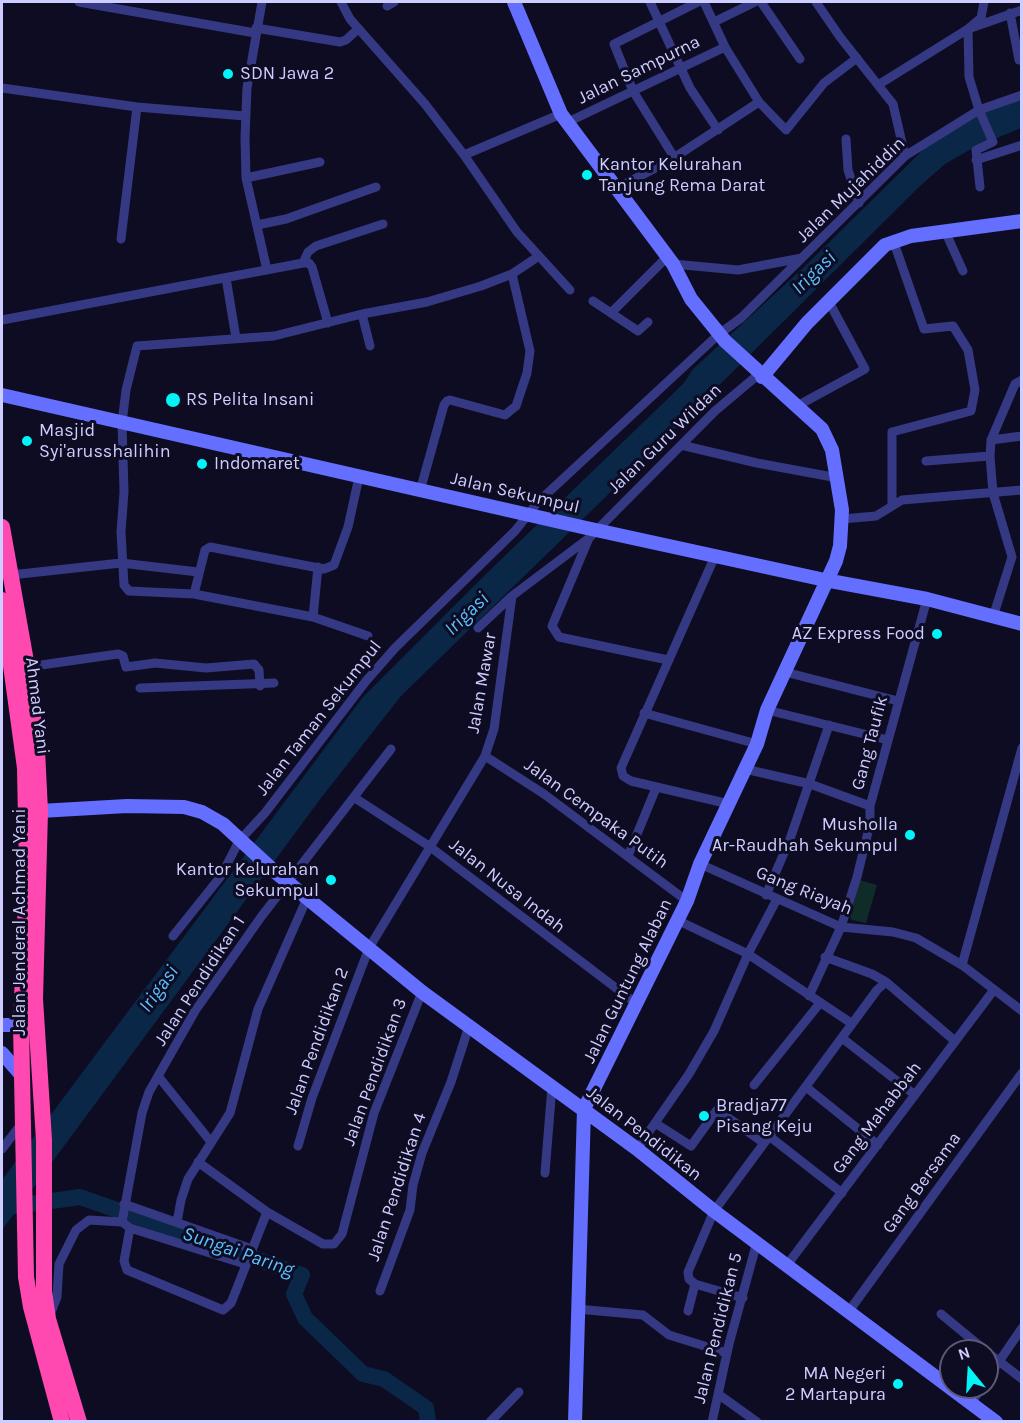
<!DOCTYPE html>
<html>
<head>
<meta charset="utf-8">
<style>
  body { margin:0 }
  #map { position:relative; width:1023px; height:1423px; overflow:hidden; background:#0e0c22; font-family:Karla,sans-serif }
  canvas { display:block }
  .frame { position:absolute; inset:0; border:3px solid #cecdff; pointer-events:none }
  .north { position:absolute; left:939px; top:1339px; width:60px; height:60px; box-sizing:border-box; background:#0e0c22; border:2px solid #5b597a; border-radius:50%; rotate:342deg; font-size:16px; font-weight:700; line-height:24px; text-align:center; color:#cecdff }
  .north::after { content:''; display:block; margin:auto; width:21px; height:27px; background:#00f5f8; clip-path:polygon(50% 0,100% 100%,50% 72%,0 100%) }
</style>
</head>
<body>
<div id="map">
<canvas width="1023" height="1423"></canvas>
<div class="frame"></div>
<div class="north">N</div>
</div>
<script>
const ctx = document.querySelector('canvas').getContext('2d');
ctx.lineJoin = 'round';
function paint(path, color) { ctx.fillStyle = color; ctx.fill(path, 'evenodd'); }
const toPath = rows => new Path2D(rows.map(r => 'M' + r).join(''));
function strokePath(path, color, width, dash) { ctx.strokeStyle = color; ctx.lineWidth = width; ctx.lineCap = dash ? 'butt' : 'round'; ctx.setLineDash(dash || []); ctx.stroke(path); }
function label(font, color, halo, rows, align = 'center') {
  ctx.font = font + ' Karla,sans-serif'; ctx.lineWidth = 6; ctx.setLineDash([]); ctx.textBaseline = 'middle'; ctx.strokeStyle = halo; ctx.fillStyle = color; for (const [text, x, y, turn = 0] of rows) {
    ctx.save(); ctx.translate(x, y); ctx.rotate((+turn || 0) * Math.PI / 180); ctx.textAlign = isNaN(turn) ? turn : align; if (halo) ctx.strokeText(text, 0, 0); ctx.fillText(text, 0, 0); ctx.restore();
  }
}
const green = toPath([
  [859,880,877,885,866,923,852,920,850,916]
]);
const water = toPath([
  [1021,98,1021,128,973,148,945,164,920,186,661,443,401,696,321,798,2,1230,2,1180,363,697,487,573,683,384,693,369,802,269,931,142,972,116]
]);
const river = toPath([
  [2,1208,80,1197,302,1275,294,1294,305,1318,363,1374,384,1379,426,1408,428,1422]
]);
const street = toPath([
  [79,2,255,33],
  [262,2,247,88,245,138,246,178,267,270],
  [341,2,350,19,425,104,464,155,517,232,570,290],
  [650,2,690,88,718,130],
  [704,2,725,47,759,102,786,130,824,83,857,58],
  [761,2,800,59],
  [816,2,840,37,893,104,905,156],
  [387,6,394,2],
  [1010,13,1019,60],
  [714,22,755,2],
  [256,28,340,42,346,40,358,29],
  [878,85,968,29,1022,10],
  [2,88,137,107,245,116],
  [568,122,725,47],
  [846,139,848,170,859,203],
  [464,155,561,114],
  [674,157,633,91,614,44,698,2],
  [976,160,1022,145],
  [246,178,320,162],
  [980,187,976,150,993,142,979,110,969,77,968,29,981,18,984,2],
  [615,189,669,161,759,102],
  [257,225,286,219,376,187],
  [945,231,963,271],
  [121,239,137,107],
  [303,263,308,252,316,246,383,224],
  [673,264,738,270,802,258],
  [226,278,236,338],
  [593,301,638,331,648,322],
  [611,313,667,257],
  [362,314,274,336,137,346,126,390,122,423,124,492,121,532,124,585,129,591,194,594,313,617,368,636],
  [2,320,303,263,309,263,312,267,328,323],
  [370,346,362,314,427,302,481,286,512,274,539,256],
  [797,406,865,369,829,302],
  [991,440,1022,436],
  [681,445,757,463,838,478],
  [926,461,990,456],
  [420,491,444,405,447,401,450,400,505,415,516,406,527,373,530,351,512,274],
  [892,504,892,432,971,411,975,390,968,350,953,326,924,329,893,240],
  [842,519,876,516,902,500,1022,490],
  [715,556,621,768,623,776,631,781,729,804],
  [11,575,121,563,198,572],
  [194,594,205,550,210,547,324,569,334,565,348,527,359,477],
  [313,617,318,567],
  [993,617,1012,557,993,493,990,456,991,440,1015,384,1022,380],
  [478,628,512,596],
  [668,660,559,637,552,626,589,538,715,411,759,374],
  [27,667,118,654,123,656,126,667,155,663,206,668,254,664,259,670,260,686],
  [785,672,898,701],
  [140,688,274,683],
  [767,710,888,740],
  [644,713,757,744],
  [485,756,544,794,687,901],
  [745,769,810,784,870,806],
  [355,798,429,846,637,1004],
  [628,856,656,788],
  [700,864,841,927,893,932,916,938,962,965,1022,1011],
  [766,895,790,839,829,725],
  [677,920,748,954,851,1023],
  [173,936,221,876,239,841,265,813,366,681,395,648,515,531,538,502,719,334,741,318,905,156,979,110,1022,95],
  [825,957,872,974,886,982],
  [962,965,1022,748],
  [809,996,841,927,857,877,870,824,870,806,927,599],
  [842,1038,915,1095],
  [158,1076,211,1142],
  [754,1085,820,1003],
  [806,1087,878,1145],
  [655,1123,691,1146,717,1110,764,1143],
  [769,1136,842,1193],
  [298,1146,312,1098,369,948,485,756,494,729,512,596,589,538],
  [2,1149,22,1123],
  [637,1149,689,1074,714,1031,748,954,777,899],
  [198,1162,267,1212,323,1244,334,1244,342,1234,374,1113,422,992],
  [545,1173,552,1086],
  [124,1204,252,1249],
  [122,1222,130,1228,124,1261,127,1270,223,1310,231,1303,267,1212],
  [177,1222,181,1200,188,1179,230,1113,258,1009,308,896],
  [130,1228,245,1264],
  [787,1265,993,991],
  [695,1284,743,1298],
  [380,1291,410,1210,413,1185,422,1153,451,1082,469,1026],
  [577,1309,643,1315,669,1335,727,1353],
  [688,1311,695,1284,689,1279,688,1272,714,1211,877,990,886,982,955,1041],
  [849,1311,1022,1073],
  [941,1314,986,1351],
  [49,1317,57,1297,59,1264,76,1230,89,1220,122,1222,142,1113,149,1092,195,1011,261,917,391,749],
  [987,1352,1022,1379],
  [987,1379,1022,1328],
  [718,1394,757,1422],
  [971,1403,982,1387],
  [490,1422,519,1392],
  [712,1422,729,1344,757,1242]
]);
const secondary = toPath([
  [514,2,561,114,673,264,691,299,725,341,822,429,832,450,842,510,840,546,836,561,767,710,757,744,700,864,687,901,584,1109,575,1422],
  [762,377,807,323,885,245,911,236,1022,221],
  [2,395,582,527,825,580,927,599,1022,624],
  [40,811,127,806,184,807,202,812,223,824,274,871,422,992,637,1149,714,1211,996,1422],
  [2,1025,21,1025],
  [2,1053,22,1076]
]);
const highway = toPath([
  [2,527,27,667,37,750,40,811,35,999,44,1140,44,1291,48,1319,79,1422],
  [2,600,25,768,27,873,21,1025,26,1277,31,1307,62,1422]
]);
const markers = [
  [228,74,6,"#00f5f8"],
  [587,175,6,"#00f5f8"],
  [173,400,8,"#00f5f8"],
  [27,441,6,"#00f5f8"],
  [202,464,6,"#00f5f8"],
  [937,634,6,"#00f5f8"],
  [910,835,6,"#00f5f8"],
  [331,880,6,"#00f5f8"],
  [704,1116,6,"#00f5f8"],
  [898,1384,6,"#00f5f8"]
];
const streetNames = [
  ["Jalan Sampurna",639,70,-26],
  ["Jalan Mujahiddin",851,190,-44],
  ["Jalan Guru Wildan",665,439,-44],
  ["Jalan Sekumpul",515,493,13],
  ["Jalan Mawar",482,683,-80],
  ["Ahmad Yani",37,706,83],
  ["Jalan Taman Sekumpul",319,718,-52],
  ["Gang Taufik",870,743,-75],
  ["Jalan Cempaka Putih",596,814,36],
  ["Jalan Nusa Indah",507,886,38],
  ["Gang Riayah",804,891,22],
  ["Jalan Jenderal Achmad Yani",20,922,-90],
  ["Jalan Pendidikan 1",200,981,-57],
  ["Jalan Guntung Alaban",628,981,-64],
  ["Jalan Pendidikan 2",317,1041,-70],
  ["Jalan Pendidikan 3",375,1072,-70],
  ["Gang Mahabbah",877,1118,-53],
  ["Jalan Pendidikan",644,1134,38],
  ["Gang Bersama",922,1183,-54],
  ["Jalan Pendidikan 4",397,1187,-72],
  ["Jalan Pendidikan 5",718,1328,-76]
];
const poiNames = [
  ["SDN Jawa 2",240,74],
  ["Kantor Kelurahan",599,165],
  ["Tanjung Rema Darat",599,186],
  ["RS Pelita Insani",186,400],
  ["Masjid",39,431],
  ["Syi'arusshalihin",39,452],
  ["Indomaret",214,464],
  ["AZ Express Food",925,634,"right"],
  ["Musholla",898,825,"right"],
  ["Ar-Raudhah Sekumpul",898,846,"right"],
  ["Kantor Kelurahan",319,870,"right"],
  ["Sekumpul",319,891,"right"],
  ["Bradja77",716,1106],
  ["Pisang Keju",716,1127],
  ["MA Negeri",886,1374,"right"],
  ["2 Martapura",886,1395,"right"]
];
const waterNames = [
  ["Irigasi",814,273,-44],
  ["Irigasi",467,614,-44],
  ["Irigasi",159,989,-54],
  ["Sungai Paring",238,1252,19]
];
paint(green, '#0f2c28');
paint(water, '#0a2748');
strokePath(river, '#0a2748', 16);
strokePath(street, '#353983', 9);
strokePath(secondary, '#646eff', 14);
strokePath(highway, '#ff48b0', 16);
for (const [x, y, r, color] of markers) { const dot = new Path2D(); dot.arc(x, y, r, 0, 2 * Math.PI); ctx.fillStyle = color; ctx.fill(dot); strokePath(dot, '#0e0c22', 2); }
label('18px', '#cecdff', '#0e0c22', streetNames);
label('18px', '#cecdff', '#0e0c22', poiNames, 'left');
label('italic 20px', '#5bc2ff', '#0e0c22', waterNames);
</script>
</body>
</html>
